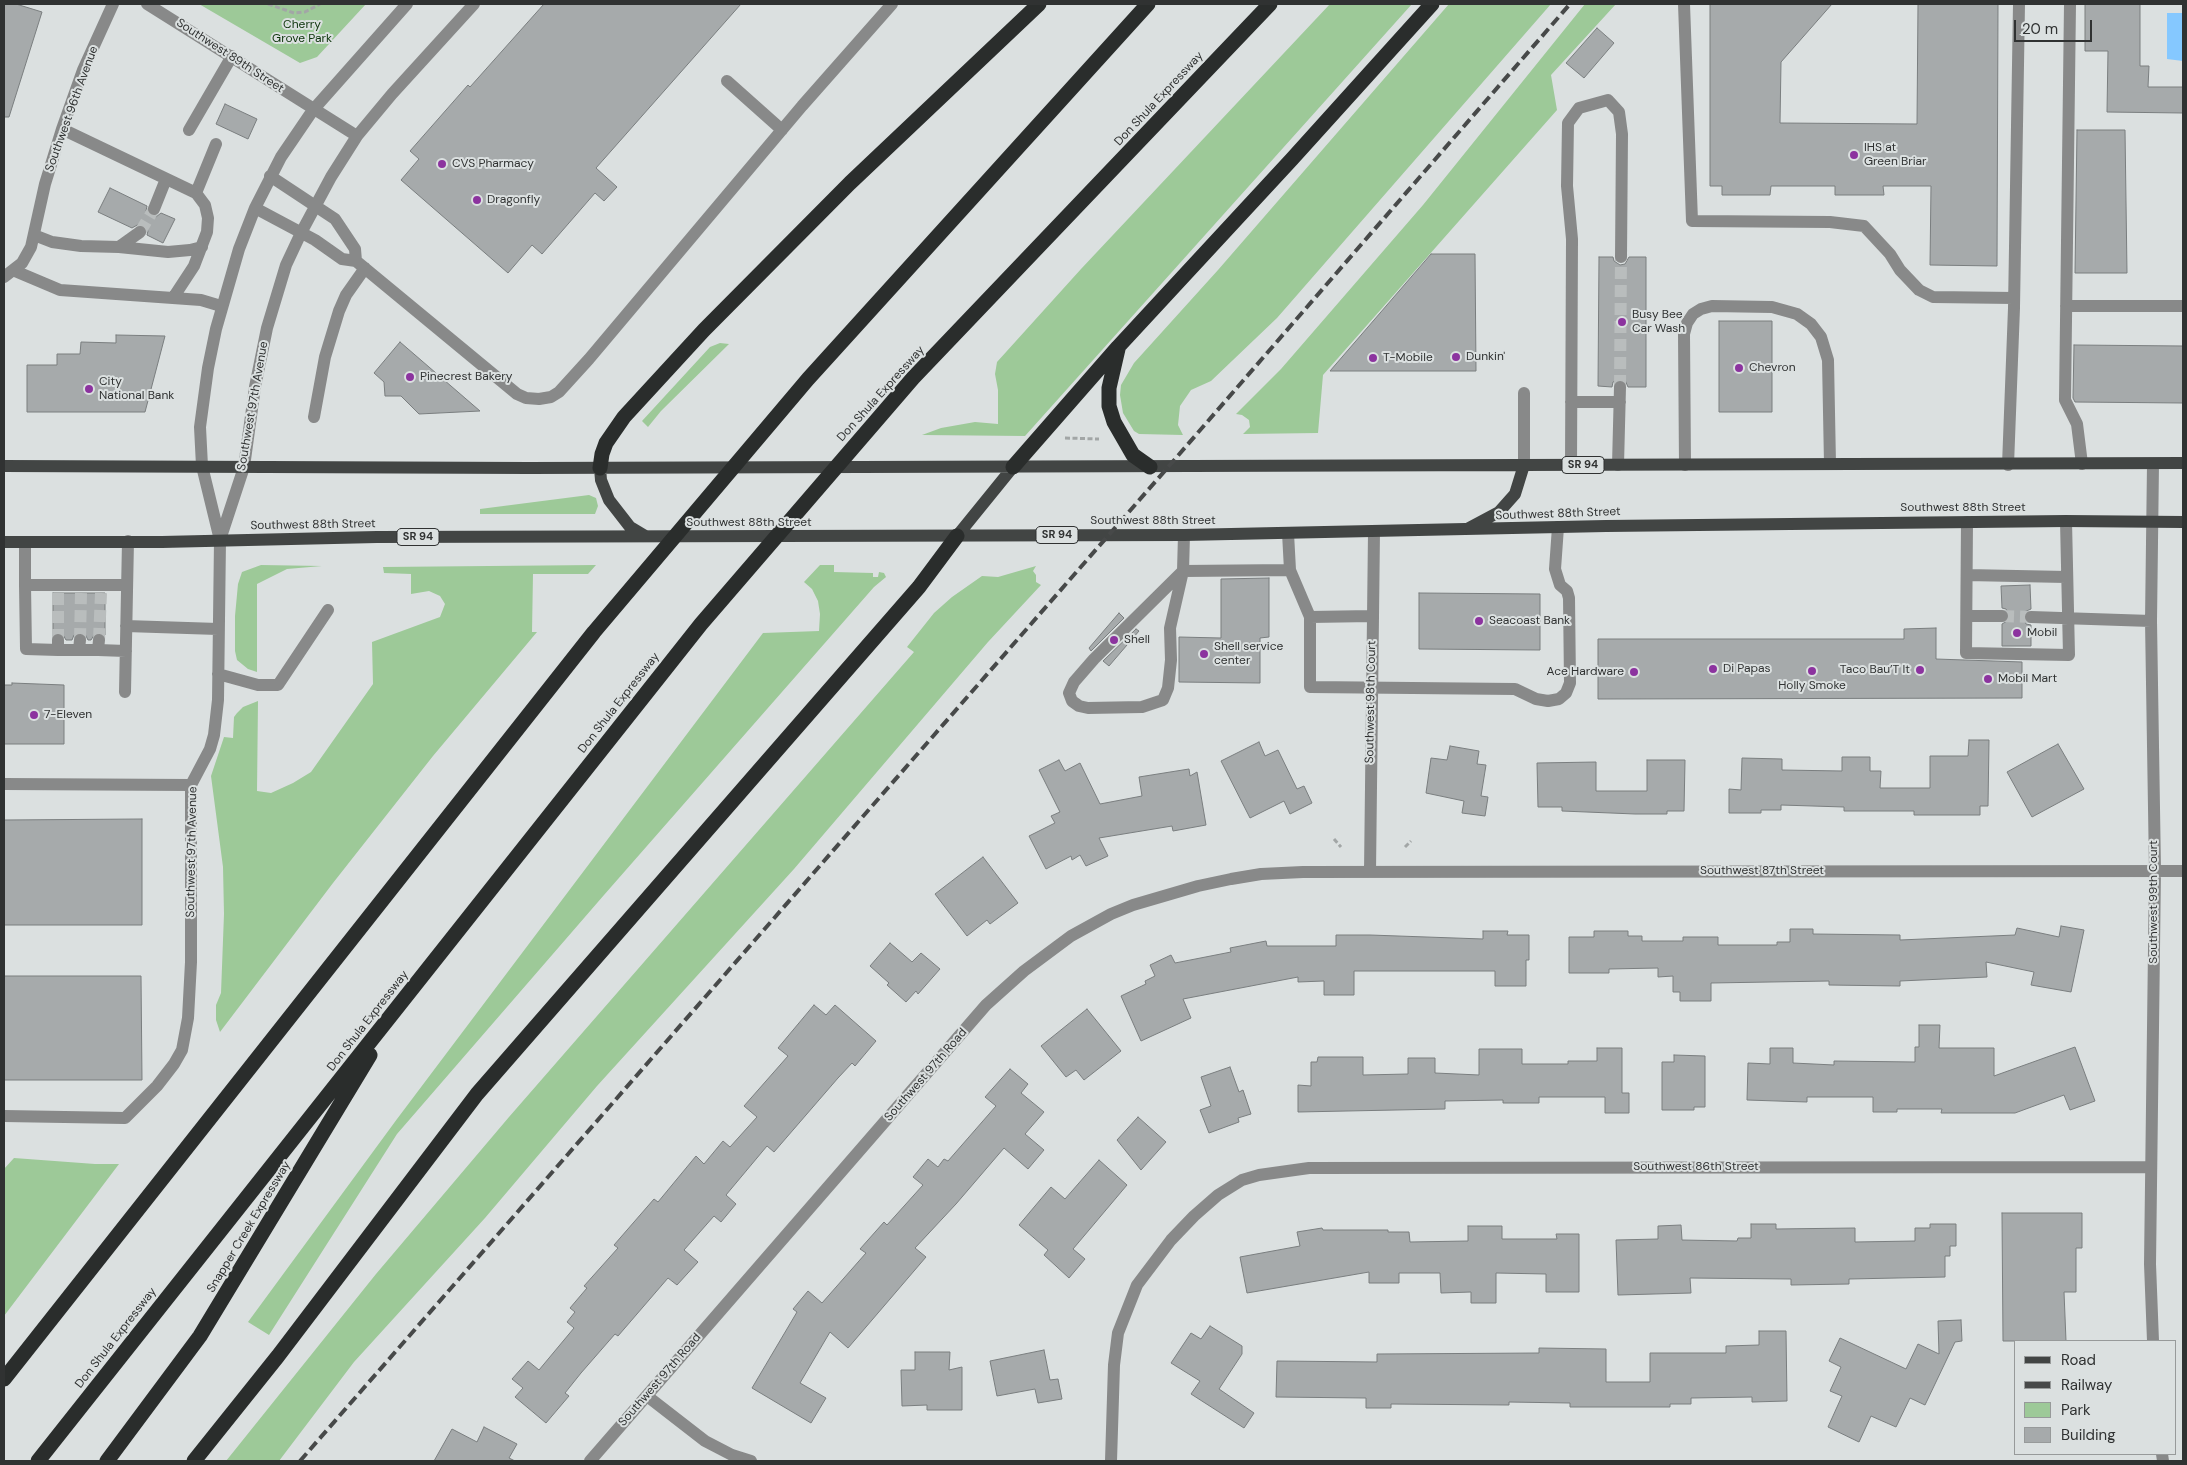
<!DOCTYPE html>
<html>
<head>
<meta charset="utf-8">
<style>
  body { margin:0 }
  #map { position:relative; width:2187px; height:1465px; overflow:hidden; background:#dbe0e0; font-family:"DM Sans",sans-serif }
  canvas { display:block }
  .frame { position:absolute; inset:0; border:5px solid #303232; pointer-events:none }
  .legend { position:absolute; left:2014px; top:1340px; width:162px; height:115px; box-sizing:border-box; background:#dbe0e0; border:1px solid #979a9a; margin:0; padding:6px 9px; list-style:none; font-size:15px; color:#303232 }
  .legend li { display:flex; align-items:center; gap:10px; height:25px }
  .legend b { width:25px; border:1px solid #979a9a }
  .scale { position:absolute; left:2014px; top:20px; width:78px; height:22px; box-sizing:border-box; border:2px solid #303232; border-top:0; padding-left:6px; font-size:15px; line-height:18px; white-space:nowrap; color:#303232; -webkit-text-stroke:4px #dbe0e0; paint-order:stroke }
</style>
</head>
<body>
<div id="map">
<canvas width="2187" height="1465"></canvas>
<div class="frame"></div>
<ul class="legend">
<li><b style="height:6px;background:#424544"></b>Road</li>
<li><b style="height:6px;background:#474949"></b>Railway</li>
<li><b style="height:14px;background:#9dc998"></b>Park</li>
<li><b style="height:14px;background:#a6aaab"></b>Building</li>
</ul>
<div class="scale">20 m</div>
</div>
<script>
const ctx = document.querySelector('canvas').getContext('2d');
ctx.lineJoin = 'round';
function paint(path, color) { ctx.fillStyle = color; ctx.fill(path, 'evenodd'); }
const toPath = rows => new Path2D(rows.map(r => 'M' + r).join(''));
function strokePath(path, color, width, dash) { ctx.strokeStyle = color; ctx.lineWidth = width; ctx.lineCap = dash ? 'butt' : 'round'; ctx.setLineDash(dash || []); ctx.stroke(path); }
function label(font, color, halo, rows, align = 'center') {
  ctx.font = font + ' "DM Sans",sans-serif'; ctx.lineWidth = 4; ctx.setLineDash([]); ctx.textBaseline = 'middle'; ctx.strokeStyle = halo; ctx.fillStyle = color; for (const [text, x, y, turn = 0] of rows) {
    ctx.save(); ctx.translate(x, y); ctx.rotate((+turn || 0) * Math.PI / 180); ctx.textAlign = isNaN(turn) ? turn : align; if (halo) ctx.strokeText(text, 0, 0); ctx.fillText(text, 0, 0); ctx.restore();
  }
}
const green = toPath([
  [199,4,366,4,317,57,300,63],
  [1330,4,1412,4,1025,436,922,435,941,428,975,422,998,424,998,390,995,374,997,362,1081,269],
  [1449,4,1551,4,1277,318,1211,381,1191,390,1180,406,1178,425,1183,435,1139,434,1134,431,1123,413,1120,395,1121,385,1134,363,1218,270],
  [1585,4,1616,4,1551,75,1557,110,1323,375,1318,433,1243,434,1250,427,1249,420,1242,415,1236,414,1281,369,1423,205],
  [720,343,729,344,661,411,648,427,642,421,710,347],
  [589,495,596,498,598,506,595,514,480,514,480,509],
  [261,565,322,566,287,569,257,584,257,672,248,669,237,660,235,651,235,616,238,584,242,572],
  [596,565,588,574,533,574,532,632,537,632,433,756,333,883,220,1032,216,1020,216,1005,221,993,224,914,223,867,211,776,224,737,233,738,234,717,237,713,243,707,258,701,257,791,271,793,293,783,311,772,373,684,372,642,440,617,445,604,440,596,429,591,411,594,411,574,384,573,383,567],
  [820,565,834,565,834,572,873,573,873,577,878,577,879,572,884,573,886,577,874,587,604,895,397,1134,269,1335,248,1322,397,1119,763,633,819,631,820,614,818,601,812,589,804,582],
  [1036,566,1033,571,1036,575,1036,582,1041,585,988,642,794,869,597,1086,485,1218,354,1362,279,1461,226,1461,376,1274,509,1117,914,652,907,647,934,613,952,597,982,576,998,577],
  [14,1158,95,1164,119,1164,4,1316,4,1169]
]);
const water = toPath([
  [2167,13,2183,13,2183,61,2167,59]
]);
const building = toPath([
  [4,4,16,4,42,12,9,117,4,117,4,4],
  [544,4,741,4,596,168,617,187,604,201,595,193,542,254,532,245,508,273,401,180,419,159,410,151,468,85,470,87,544,4],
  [1710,4,1832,4,1781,62,1780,123,1917,124,1918,4,1998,4,1997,266,1930,265,1931,186,1883,186,1884,195,1835,195,1835,186,1771,186,1770,195,1722,195,1722,186,1710,186,1710,4],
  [2085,4,2140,4,2140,66,2149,66,2148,87,2183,87,2183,113,2107,112,2108,51,2085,51,2085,4],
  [1597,28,1614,43,1584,78,1566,63,1597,28],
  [225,104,257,119,248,139,216,124,225,104],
  [2077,130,2125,130,2127,273,2075,273,2077,130],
  [110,188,147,206,146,211,151,216,156,217,161,213,175,219,163,243,147,235,148,231,144,225,139,224,132,228,98,212,110,188],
  [1431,254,1475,254,1476,371,1330,371,1431,254],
  [1599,257,1613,257,1614,261,1620,265,1625,264,1629,257,1646,257,1646,387,1628,387,1625,380,1620,379,1613,382,1612,387,1598,386,1599,257],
  [1719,321,1772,321,1772,412,1719,412,1719,321],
  [116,335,165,336,145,412,27,412,27,365,57,365,57,354,80,354,81,342,116,343,116,335],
  [400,342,480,411,419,414,401,396,385,396,384,382,374,373,400,342],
  [2074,345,2183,346,2183,403,2075,402,2073,398,2074,345],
  [1269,578,1269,637,1260,638,1260,683,1179,682,1179,637,1221,638,1221,579,1269,578],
  [2030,585,2031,609,2024,612,2023,617,2026,624,2031,625,2031,646,2002,646,2002,624,2009,620,2010,616,2006,609,2002,608,2001,586,2030,585],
  [53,593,105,593,105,635,100,632,96,632,91,640,88,640,85,634,80,632,74,635,72,640,66,640,62,633,53,634,53,593],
  [1419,593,1540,594,1540,650,1419,649,1419,593],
  [1119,613,1124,618,1091,651,1089,648,1119,613],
  [1936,628,1936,659,2022,662,2022,698,1598,699,1598,639,1904,639,1904,629,1936,628],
  [1136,629,1139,631,1109,666,1103,661,1136,629],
  [12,683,64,685,64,744,4,744,4,685,12,685,12,683],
  [1969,740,1989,740,1988,806,1980,806,1980,815,1914,815,1914,811,1844,811,1844,807,1781,805,1781,810,1761,810,1761,813,1729,813,1729,789,1741,790,1742,758,1782,759,1782,770,1842,771,1842,757,1870,757,1870,771,1881,771,1880,788,1930,788,1930,756,1968,756,1969,740],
  [1259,742,1265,756,1278,750,1297,789,1304,786,1312,803,1290,814,1284,801,1250,818,1221,761,1259,742],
  [2058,744,2084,789,2032,817,2007,772,2058,744],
  [1450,746,1479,751,1477,764,1486,765,1481,796,1488,797,1485,816,1462,813,1464,801,1426,793,1431,758,1447,760,1450,746],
  [1059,760,1065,771,1080,763,1100,804,1142,796,1139,777,1189,769,1190,776,1197,772,1206,825,1173,831,1172,826,1099,838,1108,856,1086,866,1080,855,1072,860,1071,856,1046,869,1029,836,1055,823,1051,816,1060,812,1039,770,1059,760],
  [1647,760,1685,760,1684,811,1667,811,1667,814,1635,814,1562,811,1562,807,1538,807,1537,763,1596,762,1596,791,1647,791,1647,760],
  [142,819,142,925,4,925,4,820,142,819],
  [983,857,1018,903,990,924,987,920,967,936,935,894,983,857],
  [2061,926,2084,930,2071,992,2031,985,2034,972,1986,962,1987,977,1900,981,1900,986,1829,985,1829,981,1711,983,1711,1001,1680,1001,1680,992,1673,992,1673,976,1658,977,1658,968,1609,969,1609,973,1569,973,1569,937,1594,937,1594,931,1628,931,1628,936,1642,936,1642,941,1683,941,1683,937,1718,937,1718,945,1777,945,1777,942,1790,942,1790,929,1813,929,1813,934,1900,935,1900,940,2015,935,2017,928,2059,937,2061,926],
  [1483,931,1508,931,1507,935,1529,935,1529,960,1526,960,1526,986,1495,986,1495,971,1354,971,1354,995,1324,995,1324,981,1298,982,1298,977,1183,999,1191,1018,1141,1041,1121,996,1146,984,1145,981,1155,976,1150,965,1171,955,1175,963,1231,952,1230,948,1266,941,1267,946,1336,946,1336,935,1370,935,1483,939,1483,931],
  [890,943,912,962,921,953,940,969,918,994,916,991,906,1002,887,985,889,983,870,966,890,943],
  [4,976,141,976,142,1080,4,1080,4,976],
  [814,1005,826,1015,835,1005,876,1041,855,1066,852,1063,838,1078,774,1152,767,1146,726,1195,736,1204,721,1222,714,1216,684,1250,698,1262,677,1285,668,1278,618,1336,615,1334,581,1373,565,1393,569,1396,546,1423,515,1397,523,1388,512,1379,528,1361,539,1370,574,1328,567,1322,575,1312,570,1308,587,1288,584,1286,618,1248,614,1245,654,1199,658,1202,696,1156,704,1164,723,1141,730,1147,757,1117,744,1106,788,1056,778,1048,814,1005],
  [1087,1009,1121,1051,1084,1080,1076,1070,1066,1077,1041,1046,1087,1009],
  [1919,1025,1940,1025,1939,1048,1994,1048,1994,1076,2075,1047,2095,1101,2070,1110,2064,1095,2015,1113,1941,1113,1942,1109,1897,1109,1897,1112,1873,1112,1873,1097,1807,1097,1807,1102,1747,1100,1748,1063,1770,1064,1770,1048,1793,1048,1793,1063,1834,1065,1834,1061,1915,1062,1915,1047,1919,1047,1919,1025],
  [1597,1048,1622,1048,1622,1093,1629,1093,1629,1113,1605,1113,1605,1097,1539,1097,1539,1103,1503,1103,1503,1100,1445,1101,1445,1109,1298,1112,1298,1085,1311,1086,1311,1062,1317,1062,1318,1057,1363,1057,1363,1075,1408,1074,1408,1058,1435,1058,1435,1073,1479,1075,1479,1049,1522,1049,1522,1064,1568,1064,1568,1061,1597,1061,1597,1048],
  [1674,1055,1705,1056,1705,1107,1694,1107,1694,1110,1662,1110,1662,1062,1674,1062,1674,1055],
  [1230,1067,1239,1092,1243,1090,1251,1114,1238,1118,1239,1122,1209,1133,1200,1110,1211,1106,1201,1077,1230,1067],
  [1010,1069,1028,1084,1021,1093,1044,1112,1025,1134,1044,1150,1028,1169,1004,1148,956,1204,915,1248,926,1257,848,1348,830,1332,800,1383,826,1398,811,1423,752,1388,797,1312,793,1309,808,1291,822,1303,866,1253,860,1249,884,1222,887,1225,923,1185,913,1177,928,1159,938,1167,944,1159,948,1161,996,1106,985,1097,1010,1069],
  [1138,1117,1166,1142,1141,1170,1117,1140,1138,1117],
  [1099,1160,1127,1185,1073,1249,1085,1259,1069,1278,1044,1255,1048,1250,1019,1225,1051,1187,1065,1199,1099,1160],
  [2002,1213,2082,1213,2082,1248,2076,1248,2076,1292,2064,1292,2066,1341,2003,1341,2002,1213],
  [1751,1224,1776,1224,1776,1229,1855,1228,1855,1242,1915,1241,1915,1228,1930,1228,1930,1224,1956,1224,1956,1246,1950,1246,1950,1256,1945,1256,1945,1277,1849,1279,1849,1284,1791,1285,1791,1279,1690,1278,1691,1293,1618,1295,1616,1240,1658,1239,1658,1226,1681,1225,1682,1240,1737,1241,1738,1238,1751,1238,1751,1224],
  [1468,1226,1502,1226,1502,1239,1557,1239,1556,1234,1579,1234,1579,1292,1546,1292,1546,1274,1496,1273,1496,1303,1471,1303,1471,1292,1441,1293,1440,1273,1399,1273,1399,1283,1369,1283,1369,1272,1247,1293,1240,1257,1300,1246,1297,1232,1322,1228,1323,1230,1388,1230,1388,1232,1409,1232,1410,1242,1468,1241,1468,1226],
  [1961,1320,1962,1341,1955,1342,1925,1405,1910,1398,1896,1427,1871,1416,1859,1442,1828,1427,1842,1396,1830,1391,1841,1367,1829,1361,1840,1338,1906,1369,1918,1344,1939,1354,1938,1321,1961,1320],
  [1210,1326,1242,1346,1242,1354,1219,1389,1254,1413,1244,1428,1191,1394,1200,1381,1171,1363,1191,1333,1201,1339,1210,1326],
  [1759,1331,1786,1331,1787,1401,1752,1402,1752,1397,1691,1398,1691,1404,1670,1404,1670,1407,1570,1407,1570,1403,1509,1402,1509,1405,1391,1404,1391,1408,1366,1408,1366,1398,1276,1397,1277,1361,1377,1362,1377,1354,1539,1353,1539,1348,1606,1349,1606,1382,1650,1382,1650,1353,1726,1353,1726,1346,1759,1345,1759,1331],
  [1044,1350,1050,1380,1058,1379,1062,1399,1038,1403,1035,1389,997,1396,990,1361,1044,1350],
  [915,1352,950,1352,949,1370,962,1367,962,1410,927,1410,927,1405,902,1406,901,1370,915,1370,915,1352],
  [484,1427,517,1444,509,1458,515,1461,434,1461,452,1429,477,1442,484,1427]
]);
const minorTunnel = toPath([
  [140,232,154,209],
  [1620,387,1621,257],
  [58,593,58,640],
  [2002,616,2031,617],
  [80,640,81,593],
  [99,640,101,593]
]);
const path = toPath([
  [268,4,294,13,305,12,320,4],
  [1065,438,1099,439],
  [1334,839,1341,847],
  [1405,847,1411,841]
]);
const minor = toPath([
  [147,4,357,136],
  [1684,4,1692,221,1830,222,1864,226,1890,254,1900,270,1919,290,1933,297,2014,298],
  [2070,4,2065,400,2077,424,2082,464],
  [727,81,782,130],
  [62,129,196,193,205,205,208,218,207,232,194,266,173,298],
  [189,130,232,56],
  [270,176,335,219,355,249,356,261],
  [196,193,216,144],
  [255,208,315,240,342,259,356,261,517,394,526,398,539,399,551,397,559,392,589,359,802,106,892,4],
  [154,209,166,179],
  [34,235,52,242,81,246,119,247,140,232],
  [119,247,168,252,190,250,202,247],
  [15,271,60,290,201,300,221,306],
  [4,277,22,263,31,247,45,184,62,129,83,70,113,4],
  [2066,306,2183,306],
  [1571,402,1620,402],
  [314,417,325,357,339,311,346,295,365,268],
  [2153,464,2151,621,2155,870,2150,1264,2153,1341],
  [1524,465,1524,393],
  [1571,465,1572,239,1567,186,1568,123,1579,108,1608,100,1619,112,1622,134,1621,257],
  [1618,465,1620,387],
  [1685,465,1684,334,1687,323,1693,314,1701,309,1712,306,1772,307,1797,314,1811,324,1821,337,1828,360,1830,464],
  [2008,465,2014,308,2019,4],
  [1967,522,1966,653,2069,655,2066,521],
  [1288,533,1290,570],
  [1184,535,1183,571,1290,570,1310,617],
  [220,540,244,467,255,387,267,328,286,265,301,233,331,177,357,136,392,94,474,4],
  [25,542,25,585,126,585],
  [1183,571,1170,628,1171,660,1168,688,1163,700,1142,707,1088,708,1079,706,1072,701,1069,693,1074,682,1094,659,1183,571],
  [1967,575,2066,577],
  [25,585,26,649,58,650,58,640],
  [1372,616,1310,617,1310,687,1515,689,1536,699,1548,701,1559,699,1566,693,1570,683,1569,598,1567,591,1560,585,1555,569,1558,527],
  [1967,616,2002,616],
  [2031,617,2151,621],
  [126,626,218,629],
  [58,650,79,650,80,640],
  [79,650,98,650,99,640],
  [98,650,126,651],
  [218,674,258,685,278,685,328,610],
  [125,692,128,541],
  [4,784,191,785],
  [1370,872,1374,532],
  [4,1116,125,1118,157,1086,174,1064,182,1050,188,1018,191,962,191,785,210,749,214,735,218,700,220,540,202,466,200,427,208,368,216,329,239,249,255,208,281,157,313,110,407,4],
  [647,1396,705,1441,732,1455,751,1461],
  [2162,1454,2163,1461],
  [590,1461,986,1005,1024,971,1071,936,1111,914,1133,905,1198,886,1231,879,1261,874,1303,872,2183,871],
  [1111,1461,1114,1365,1118,1333,1137,1285,1171,1240,1194,1216,1218,1195,1242,1180,1259,1175,1309,1168,2151,1167]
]);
const major = toPath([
  [4,466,529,468,2183,463],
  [600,468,601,480,609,500,630,527,645,536],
  [1469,528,1499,512,1515,494,1524,465],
  [957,536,1013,467],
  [4,542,162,542,377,537,1184,535,1606,526,2066,521,2183,522]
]);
const highway = toPath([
  [1118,349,1109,388,1109,406,1114,422,1133,455,1150,467],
  [1013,467,1118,347,1292,159,1432,4],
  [600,468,602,454,606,443,624,417,704,330,850,183,1039,4],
  [4,1379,594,632,808,379,1148,4],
  [38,1461,701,624,913,378,1270,4],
  [107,1461,200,1336,370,1055],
  [194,1461,278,1356,477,1094,919,587,957,536]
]);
const rail = toPath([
  [300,1461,1169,466,1570,4]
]);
const markers = [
  [1854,155,5,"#8c339f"],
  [442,164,5,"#8c339f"],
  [477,200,5,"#8c339f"],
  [1622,322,5,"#8c339f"],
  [1456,357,5,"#8c339f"],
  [1373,358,5,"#8c339f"],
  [1739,368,5,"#8c339f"],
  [410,377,5,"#8c339f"],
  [89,389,5,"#8c339f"],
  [1479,621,5,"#8c339f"],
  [2017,633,5,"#8c339f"],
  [1114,640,5,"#8c339f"],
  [1204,654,5,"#8c339f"],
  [1713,669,5,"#8c339f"],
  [1920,670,5,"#8c339f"],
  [1812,671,5,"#8c339f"],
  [1634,672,5,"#8c339f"],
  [1988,679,5,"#8c339f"],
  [34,715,5,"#8c339f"]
];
const shields = [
  [1583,465,42],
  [1057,535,42],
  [418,537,42]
];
const shieldNames = [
  ["SR 94",1583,465],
  ["SR 94",1057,535],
  ["SR 94",418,537]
];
const parkNames = [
  ["Cherry",302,25],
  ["Grove Park",302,39]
];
const streetNames = [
  ["Southwest 89th Street",230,56,33],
  ["Don Shula Expressway",1159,99,-47],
  ["Southwest 96th Avenue",72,109,-70],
  ["Don Shula Expressway",881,394,-48],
  ["Southwest 97th Avenue",253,406,-80],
  ["Southwest 88th Street",1963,508],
  ["Southwest 88th Street",1558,514,-2],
  ["Southwest 88th Street",1153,521],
  ["Southwest 88th Street",749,523],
  ["Southwest 88th Street",313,525,-1],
  ["Southwest 98th Court",1371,702,-89],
  ["Don Shula Expressway",619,703,-52],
  ["Southwest 97th Avenue",192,852,-89],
  ["Southwest 87th Street",1762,871],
  ["Southwest 99th Court",2154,902,-90],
  ["Don Shula Expressway",368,1021,-52],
  ["Southwest 97th Road",926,1075,-49],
  ["Southwest 86th Street",1696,1167],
  ["Snapper Creek Expressway",249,1227,-59],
  ["Don Shula Expressway",116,1338,-52],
  ["Southwest 97th Road",660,1380,-49]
];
const poiNames = [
  ["IHS at",1864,148],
  ["Green Briar",1864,162],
  ["CVS Pharmacy",452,164],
  ["Dragonfly",487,200],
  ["Busy Bee",1632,315],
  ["Car Wash",1632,329],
  ["Dunkin'",1466,357],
  ["T-Mobile",1383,358],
  ["Chevron",1749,368],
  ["Pinecrest Bakery",420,377],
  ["City",99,382],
  ["National Bank",99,396],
  ["Seacoast Bank",1489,621],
  ["Mobil",2027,633],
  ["Shell",1124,640],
  ["Shell service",1214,647],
  ["center",1214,661],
  ["Di Papas",1723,669],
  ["Taco Bau’T It",1910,670,"right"],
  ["Ace Hardware",1624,672,"right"],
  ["Mobil Mart",1998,679],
  ["Holly Smoke",1812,686,"center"],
  ["7-Eleven",44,715]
];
paint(green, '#9dc998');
paint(water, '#85c8ff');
paint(building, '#a6aaab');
strokePath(building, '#7a7e7f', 1);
strokePath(minorTunnel, '#b9bdbd', 12, [12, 6]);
strokePath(path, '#a2a6a6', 3, [5, 2.5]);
strokePath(minor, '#888989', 12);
strokePath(major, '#424544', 12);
strokePath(highway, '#2a2d2c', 15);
strokePath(rail, '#474949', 4, [10, 5]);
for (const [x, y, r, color] of markers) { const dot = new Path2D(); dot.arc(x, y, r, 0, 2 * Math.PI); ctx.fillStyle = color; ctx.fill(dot); strokePath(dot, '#dbe0e0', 2); }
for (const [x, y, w] of shields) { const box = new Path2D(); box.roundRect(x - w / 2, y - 8.5, w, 17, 4); ctx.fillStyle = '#dbe0e0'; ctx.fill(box); strokePath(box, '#303232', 1); }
label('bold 11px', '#303232', null, shieldNames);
label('12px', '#0c330a', '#dbe0e0', parkNames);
label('12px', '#303232', '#dbe0e0', streetNames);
label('12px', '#303232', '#dbe0e0', poiNames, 'left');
</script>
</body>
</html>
